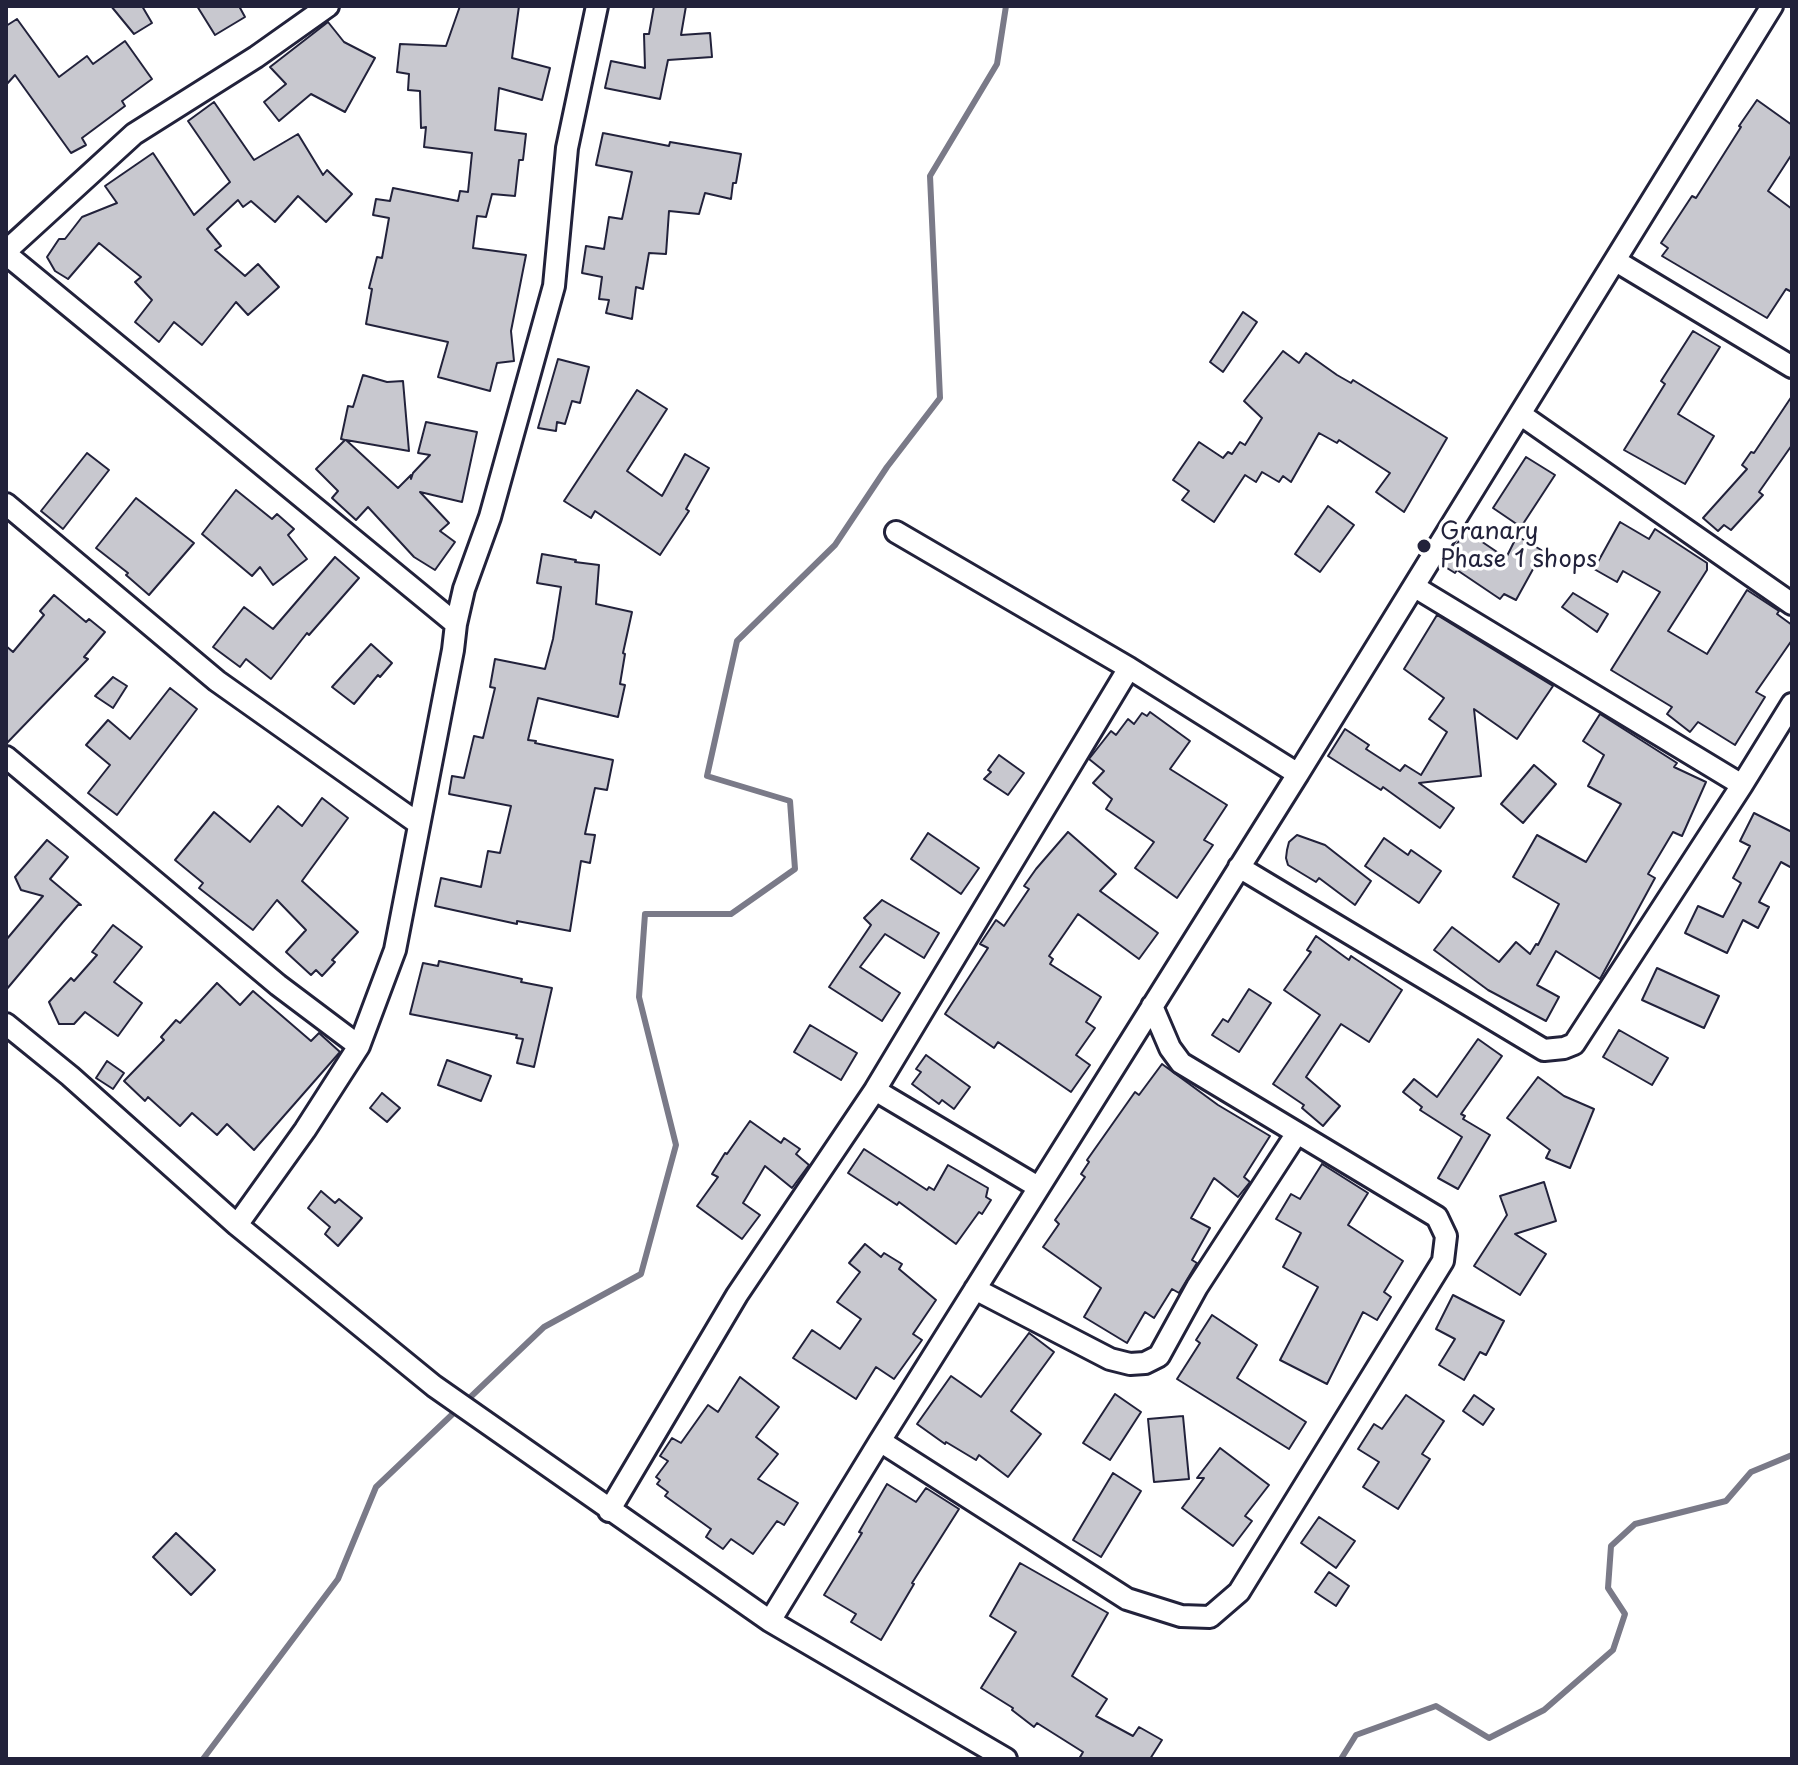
<!DOCTYPE html>
<html>
<head>
<meta charset="utf-8">
<style>
  body { margin:0 }
  #map { position:relative; width:1798px; height:1765px; overflow:hidden; background:#fff; font-family:"Playpen Sans",sans-serif }
  canvas { display:block }
  .frame { position:absolute; inset:0; border:8px solid #22223b; pointer-events:none }
</style>
</head>
<body>
<div id="map">
<canvas width="1798" height="1765"></canvas>
<div class="frame"></div>
</div>
<script>
const ctx = document.querySelector('canvas').getContext('2d');
ctx.lineJoin = 'round';
const toPath = rows => new Path2D(rows.map(r => 'M' + r).join(''));
function strokePath(path, color, width, dash) { ctx.strokeStyle = color; ctx.lineWidth = width; ctx.lineCap = dash ? 'butt' : 'round'; ctx.setLineDash(dash || []); ctx.stroke(path); }
function paint(path, color) { ctx.fillStyle = color; ctx.fill(path, 'evenodd'); }
function label(font, color, halo, rows, align = 'center') {
  ctx.font = font + ' "Playpen Sans",sans-serif'; ctx.lineWidth = 7; ctx.setLineDash([]); ctx.textBaseline = 'middle'; ctx.strokeStyle = halo; ctx.fillStyle = color; for (const [text, x, y, turn = 0] of rows) {
    ctx.save(); ctx.translate(x, y); ctx.rotate((+turn || 0) * Math.PI / 180); ctx.textAlign = isNaN(turn) ? turn : align; if (halo) ctx.strokeText(text, 0, 0); ctx.fillText(text, 0, 0); ctx.restore();
  }
}
const stream = toPath([
  [203,1759,338,1579,376,1487,544,1327,641,1274,676,1145,639,997,645,914,731,914,795,869,790,801,707,776,737,641,835,545,887,467,940,398,930,176,997,64,1006,6],
  [1341,1759,1356,1735,1436,1706,1489,1738,1544,1710,1613,1650,1625,1614,1608,1588,1611,1546,1635,1524,1726,1501,1751,1472,1792,1455]
]);
const building = toPath([
  [111,6,142,6,152,23,134,34,111,6],
  [197,6,239,6,245,17,215,35,197,6],
  [460,6,519,6,512,58,550,68,542,100,499,88,495,130,526,134,523,160,519,160,515,196,492,194,486,217,477,216,473,248,526,255,511,331,514,361,497,363,490,391,438,377,448,342,366,324,372,289,369,288,377,257,382,258,389,218,373,215,376,199,390,201,393,188,458,201,460,191,468,192,472,153,424,147,426,127,421,128,420,91,408,90,409,74,397,72,400,44,446,46,460,6],
  [654,6,686,6,681,35,710,33,712,57,668,60,660,99,605,88,611,61,645,68,644,34,649,34,654,6],
  [17,19,59,77,87,56,93,64,125,41,152,79,122,101,125,106,82,138,86,145,71,153,15,75,6,85,6,26,17,19],
  [328,22,344,42,375,58,345,112,311,94,279,121,264,102,286,84,270,67,328,22],
  [1757,100,1792,125,1792,154,1768,191,1792,209,1792,292,1786,289,1767,318,1662,256,1668,248,1661,243,1692,196,1696,198,1741,127,1739,126,1757,100],
  [214,102,254,160,298,134,323,175,327,170,352,194,326,222,298,196,275,222,251,201,243,207,238,200,207,229,221,246,215,250,245,276,258,264,279,287,248,315,236,302,202,345,174,322,159,342,135,322,152,300,135,282,141,277,99,243,68,279,55,271,47,257,59,239,65,239,82,217,117,203,105,186,153,153,194,215,230,182,188,121,214,102],
  [603,133,669,146,670,142,741,154,736,183,733,183,731,199,705,193,699,214,669,211,666,254,649,253,643,289,636,287,632,319,606,313,609,300,599,299,602,277,582,273,586,246,604,249,609,217,622,219,632,172,596,165,603,133],
  [1243,312,1257,322,1223,372,1210,362,1243,312],
  [1693,331,1720,347,1678,414,1714,436,1685,484,1624,450,1665,384,1661,381,1693,331],
  [1283,351,1299,363,1306,353,1337,375,1351,383,1353,380,1447,438,1404,512,1376,492,1390,473,1339,440,1337,443,1319,433,1291,482,1283,476,1279,482,1262,472,1256,482,1245,475,1214,522,1182,500,1189,491,1173,480,1199,442,1223,458,1228,452,1232,454,1240,442,1245,445,1262,418,1244,401,1283,351],
  [558,359,589,367,580,403,572,401,565,424,557,422,556,431,538,428,558,359],
  [363,375,387,382,403,381,409,451,346,440,398,488,411,475,411,479,413,473,430,455,418,453,426,422,477,432,462,502,420,492,449,523,440,531,455,542,435,570,414,557,368,507,356,520,332,498,338,491,316,469,345,440,341,439,348,406,353,407,363,375],
  [637,390,667,409,627,471,662,496,685,454,709,468,686,509,689,511,660,555,595,511,591,518,564,501,637,390],
  [1792,396,1792,445,1759,492,1763,495,1731,530,1724,525,1718,531,1703,518,1747,469,1742,465,1751,452,1754,453,1792,396],
  [87,453,109,470,63,529,41,511,87,453],
  [1526,457,1555,475,1521,527,1493,508,1526,457],
  [236,490,272,519,277,514,294,529,288,535,307,559,273,585,260,567,252,576,202,534,236,490],
  [136,498,194,543,149,595,126,575,128,573,96,548,136,498],
  [1328,506,1354,525,1320,572,1295,554,1328,506],
  [1620,522,1649,539,1655,529,1707,563,1707,570,1668,631,1707,654,1747,590,1779,611,1777,614,1792,625,1792,640,1756,692,1765,697,1735,745,1698,722,1690,732,1667,714,1672,707,1611,670,1660,592,1623,571,1617,582,1594,569,1620,522],
  [1466,531,1506,558,1517,536,1543,551,1516,600,1504,594,1500,599,1457,570,1455,573,1442,565,1466,531],
  [542,554,576,560,575,562,599,565,596,604,632,612,623,653,625,654,620,684,625,685,618,717,538,698,528,740,536,741,535,743,613,760,607,790,595,788,585,834,595,835,590,863,581,861,570,931,517,921,517,924,435,906,441,878,481,887,488,851,500,853,511,806,449,794,452,776,464,778,474,736,483,738,495,688,490,687,495,659,545,669,553,639,561,587,537,583,542,554],
  [335,557,359,578,309,635,307,633,271,679,246,659,240,667,213,647,244,607,273,629,335,557],
  [1573,593,1608,614,1597,632,1562,607,1573,593],
  [54,595,86,622,89,619,105,632,84,657,88,659,6,744,6,646,13,652,44,615,40,611,54,595],
  [1437,615,1553,686,1517,739,1474,709,1481,776,1419,783,1454,808,1440,828,1383,787,1381,790,1328,756,1345,729,1369,745,1366,749,1400,771,1405,765,1421,775,1447,732,1429,719,1444,698,1404,669,1437,615],
  [371,644,392,663,380,677,378,675,354,704,332,687,371,644],
  [113,677,127,686,113,708,95,696,113,677],
  [170,688,197,709,117,815,88,793,110,765,86,745,108,720,130,739,170,688],
  [1150,712,1190,741,1170,769,1227,805,1204,840,1213,845,1177,898,1135,868,1154,842,1106,809,1112,799,1093,783,1104,771,1089,759,1111,731,1116,735,1128,719,1134,724,1142,713,1147,716,1150,712],
  [1600,714,1677,763,1674,767,1706,782,1682,836,1673,832,1648,874,1655,878,1600,979,1556,951,1537,985,1559,997,1546,1021,1488,990,1434,950,1452,927,1499,962,1516,942,1530,954,1536,944,1538,945,1559,904,1513,877,1537,835,1586,862,1621,804,1588,786,1604,755,1583,741,1600,714],
  [999,755,1024,773,1008,795,984,779,991,772,988,770,999,755],
  [1534,765,1556,784,1523,823,1501,804,1534,765],
  [322,798,348,818,302,881,358,932,332,960,335,962,322,976,316,970,311,975,286,952,306,930,277,900,253,930,199,888,203,883,175,860,214,812,250,842,278,806,302,826,322,798],
  [1754,813,1792,832,1792,868,1781,862,1759,902,1769,907,1758,928,1743,920,1727,953,1685,933,1698,906,1723,917,1741,883,1733,878,1750,846,1740,841,1754,813],
  [1068,832,1116,874,1100,891,1158,933,1139,959,1078,914,1049,956,1053,959,1050,964,1101,997,1086,1022,1095,1028,1076,1055,1090,1065,1071,1092,998,1042,994,1048,945,1014,988,948,980,944,996,920,1004,926,1029,889,1024,886,1036,869,1068,832],
  [928,833,979,868,961,894,911,859,928,833],
  [1297,835,1325,845,1371,881,1355,905,1319,878,1316,882,1288,865,1286,858,1287,850,1289,842,1297,835],
  [1384,838,1408,855,1411,850,1441,871,1419,903,1365,866,1384,838],
  [47,840,68,857,50,879,81,905,78,905,63,922,6,990,6,940,43,896,21,890,15,877,47,840],
  [882,900,939,933,924,958,885,934,860,967,900,993,882,1021,829,987,871,925,864,918,882,900],
  [113,925,142,947,114,982,142,1003,118,1036,85,1012,74,1024,59,1024,49,1002,71,978,74,981,97,955,92,952,113,925],
  [1316,936,1349,960,1351,956,1402,990,1369,1042,1341,1024,1306,1077,1340,1106,1323,1126,1302,1108,1304,1105,1273,1084,1320,1015,1284,990,1311,952,1307,950,1316,936],
  [439,961,522,979,521,982,552,988,534,1067,517,1063,523,1039,516,1038,517,1035,410,1014,423,963,438,966,439,961],
  [1657,968,1719,996,1704,1028,1642,1000,1657,968],
  [217,983,240,1005,253,991,311,1041,319,1033,340,1052,254,1150,227,1124,217,1135,192,1113,180,1126,148,1097,145,1101,124,1081,164,1040,161,1037,176,1020,180,1023,217,983],
  [1249,989,1271,1003,1239,1052,1212,1035,1223,1019,1228,1022,1249,989],
  [810,1025,857,1053,841,1080,794,1052,810,1025],
  [1619,1030,1668,1058,1652,1085,1603,1057,1619,1030],
  [1478,1039,1502,1056,1461,1114,1465,1116,1463,1119,1490,1135,1458,1189,1438,1178,1462,1137,1420,1110,1422,1107,1403,1092,1414,1079,1437,1097,1478,1039],
  [926,1055,970,1087,954,1109,942,1100,939,1104,912,1084,921,1072,916,1069,926,1055],
  [447,1060,491,1076,481,1101,438,1085,447,1060],
  [107,1061,124,1073,113,1089,96,1078,107,1061],
  [1162,1064,1218,1105,1270,1136,1244,1177,1250,1182,1238,1197,1214,1178,1191,1218,1210,1228,1192,1260,1197,1263,1179,1293,1172,1289,1154,1318,1145,1312,1127,1343,1084,1317,1101,1288,1043,1247,1059,1224,1055,1220,1085,1177,1081,1174,1089,1162,1087,1160,1135,1092,1139,1095,1162,1064],
  [1538,1077,1564,1096,1594,1109,1570,1168,1546,1158,1550,1150,1507,1118,1538,1077],
  [382,1093,400,1108,387,1122,370,1108,382,1093],
  [750,1121,781,1143,784,1138,800,1149,796,1154,809,1165,792,1188,765,1166,743,1203,760,1215,742,1239,697,1206,718,1177,712,1174,725,1153,727,1154,750,1121],
  [864,1149,927,1190,929,1187,934,1190,948,1165,988,1188,986,1197,991,1200,982,1214,979,1212,956,1244,899,1202,897,1205,848,1173,864,1149],
  [1322,1164,1368,1193,1348,1225,1403,1261,1384,1292,1391,1297,1377,1320,1363,1312,1327,1384,1280,1360,1318,1287,1283,1267,1301,1233,1276,1219,1291,1194,1300,1199,1322,1164],
  [1544,1182,1556,1221,1515,1234,1546,1254,1520,1295,1474,1266,1507,1215,1500,1196,1544,1182],
  [321,1191,335,1203,339,1199,362,1218,338,1246,325,1234,330,1227,308,1208,321,1191],
  [865,1244,881,1257,884,1253,902,1264,899,1269,936,1300,913,1334,922,1340,894,1379,876,1367,856,1399,793,1358,812,1330,840,1349,861,1319,837,1302,860,1272,849,1263,865,1244],
  [1453,1295,1504,1321,1486,1355,1480,1352,1464,1380,1439,1365,1455,1339,1436,1329,1453,1295],
  [1212,1315,1257,1345,1237,1378,1306,1422,1289,1449,1177,1379,1200,1343,1196,1340,1212,1315],
  [1029,1333,1054,1352,1011,1411,1041,1434,1008,1477,979,1455,976,1460,946,1442,945,1444,917,1424,951,1376,981,1397,1029,1333],
  [740,1377,779,1407,756,1437,778,1454,758,1479,798,1503,784,1525,777,1521,753,1554,731,1539,723,1549,706,1537,711,1529,665,1496,668,1492,657,1484,660,1480,656,1477,668,1461,660,1456,672,1438,681,1443,708,1405,718,1412,740,1377],
  [1115,1394,1141,1412,1110,1460,1083,1443,1115,1394],
  [1406,1395,1444,1421,1422,1454,1430,1459,1398,1509,1363,1487,1379,1462,1358,1449,1374,1424,1382,1429,1406,1395],
  [1474,1395,1494,1409,1483,1425,1463,1411,1474,1395],
  [1183,1416,1189,1479,1154,1482,1148,1419,1183,1416],
  [1220,1448,1269,1485,1245,1516,1252,1521,1233,1546,1182,1508,1204,1478,1197,1478,1220,1448],
  [1113,1473,1141,1491,1101,1557,1073,1540,1113,1473],
  [887,1484,916,1502,926,1488,959,1509,912,1583,914,1584,881,1640,851,1622,856,1614,824,1595,862,1533,859,1532,887,1484],
  [1319,1517,1355,1541,1336,1568,1301,1543,1319,1517],
  [176,1533,215,1570,191,1595,153,1557,176,1533],
  [1020,1563,1108,1613,1072,1676,1107,1699,1096,1716,1133,1736,1139,1727,1162,1740,1150,1759,1079,1759,1083,1752,1037,1723,1034,1727,1012,1710,1013,1708,981,1688,1016,1632,990,1616,1020,1563],
  [1329,1572,1349,1586,1336,1606,1315,1592,1329,1572]
]);
const street = toPath([
  [6,251,134,134,256,57,328,6],
  [6,254,456,624,453,650,395,950,359,1046],
  [1616,261,1792,367],
  [1520,414,1772,6],
  [6,504,217,681,419,824],
  [1415,587,1742,785],
  [456,624,464,589,490,517,554,286,567,148,597,6],
  [6,757,278,985,359,1046,305,1130,237,1225],
  [1298,774,1520,414,1792,604],
  [1239,867,1544,1050,1564,1048,1574,1044,1742,785,1792,704],
  [6,1024,70,1076,237,1225,434,1386,770,1621,1006,1759],
  [875,1090,1038,1187],
  [975,1289,1110,1359,1130,1364,1145,1363,1159,1356,1197,1287,1297,1133],
  [880,1441,1127,1599,1181,1616,1210,1617,1239,1592,1443,1261,1446,1236,1437,1217,1181,1063,1170,1048,1152,1006],
  [609,1511,737,1295,875,1090,1129,668],
  [770,1621,880,1441,1298,774,1129,668,896,532]
]);
const markers = [
  [1424,546,8,"#22223b"]
];
const poiNames = [
  ["Granary",1440,532],
  ["Phase 1 shops",1440,560]
];
strokePath(stream, '#7a7a88', 6);
paint(building, '#c8c8cf');
strokePath(building, '#22223b', 2);
strokePath(street, '#22223b', 26);
strokePath(street, '#fff', 20);
for (const [x, y, r, color] of markers) { const dot = new Path2D(); dot.arc(x, y, r, 0, 2 * Math.PI); ctx.fillStyle = color; ctx.fill(dot); strokePath(dot, '#fff', 3); }
label('24px', '#22223b', '#fff', poiNames, 'left');
</script>
</body>
</html>
